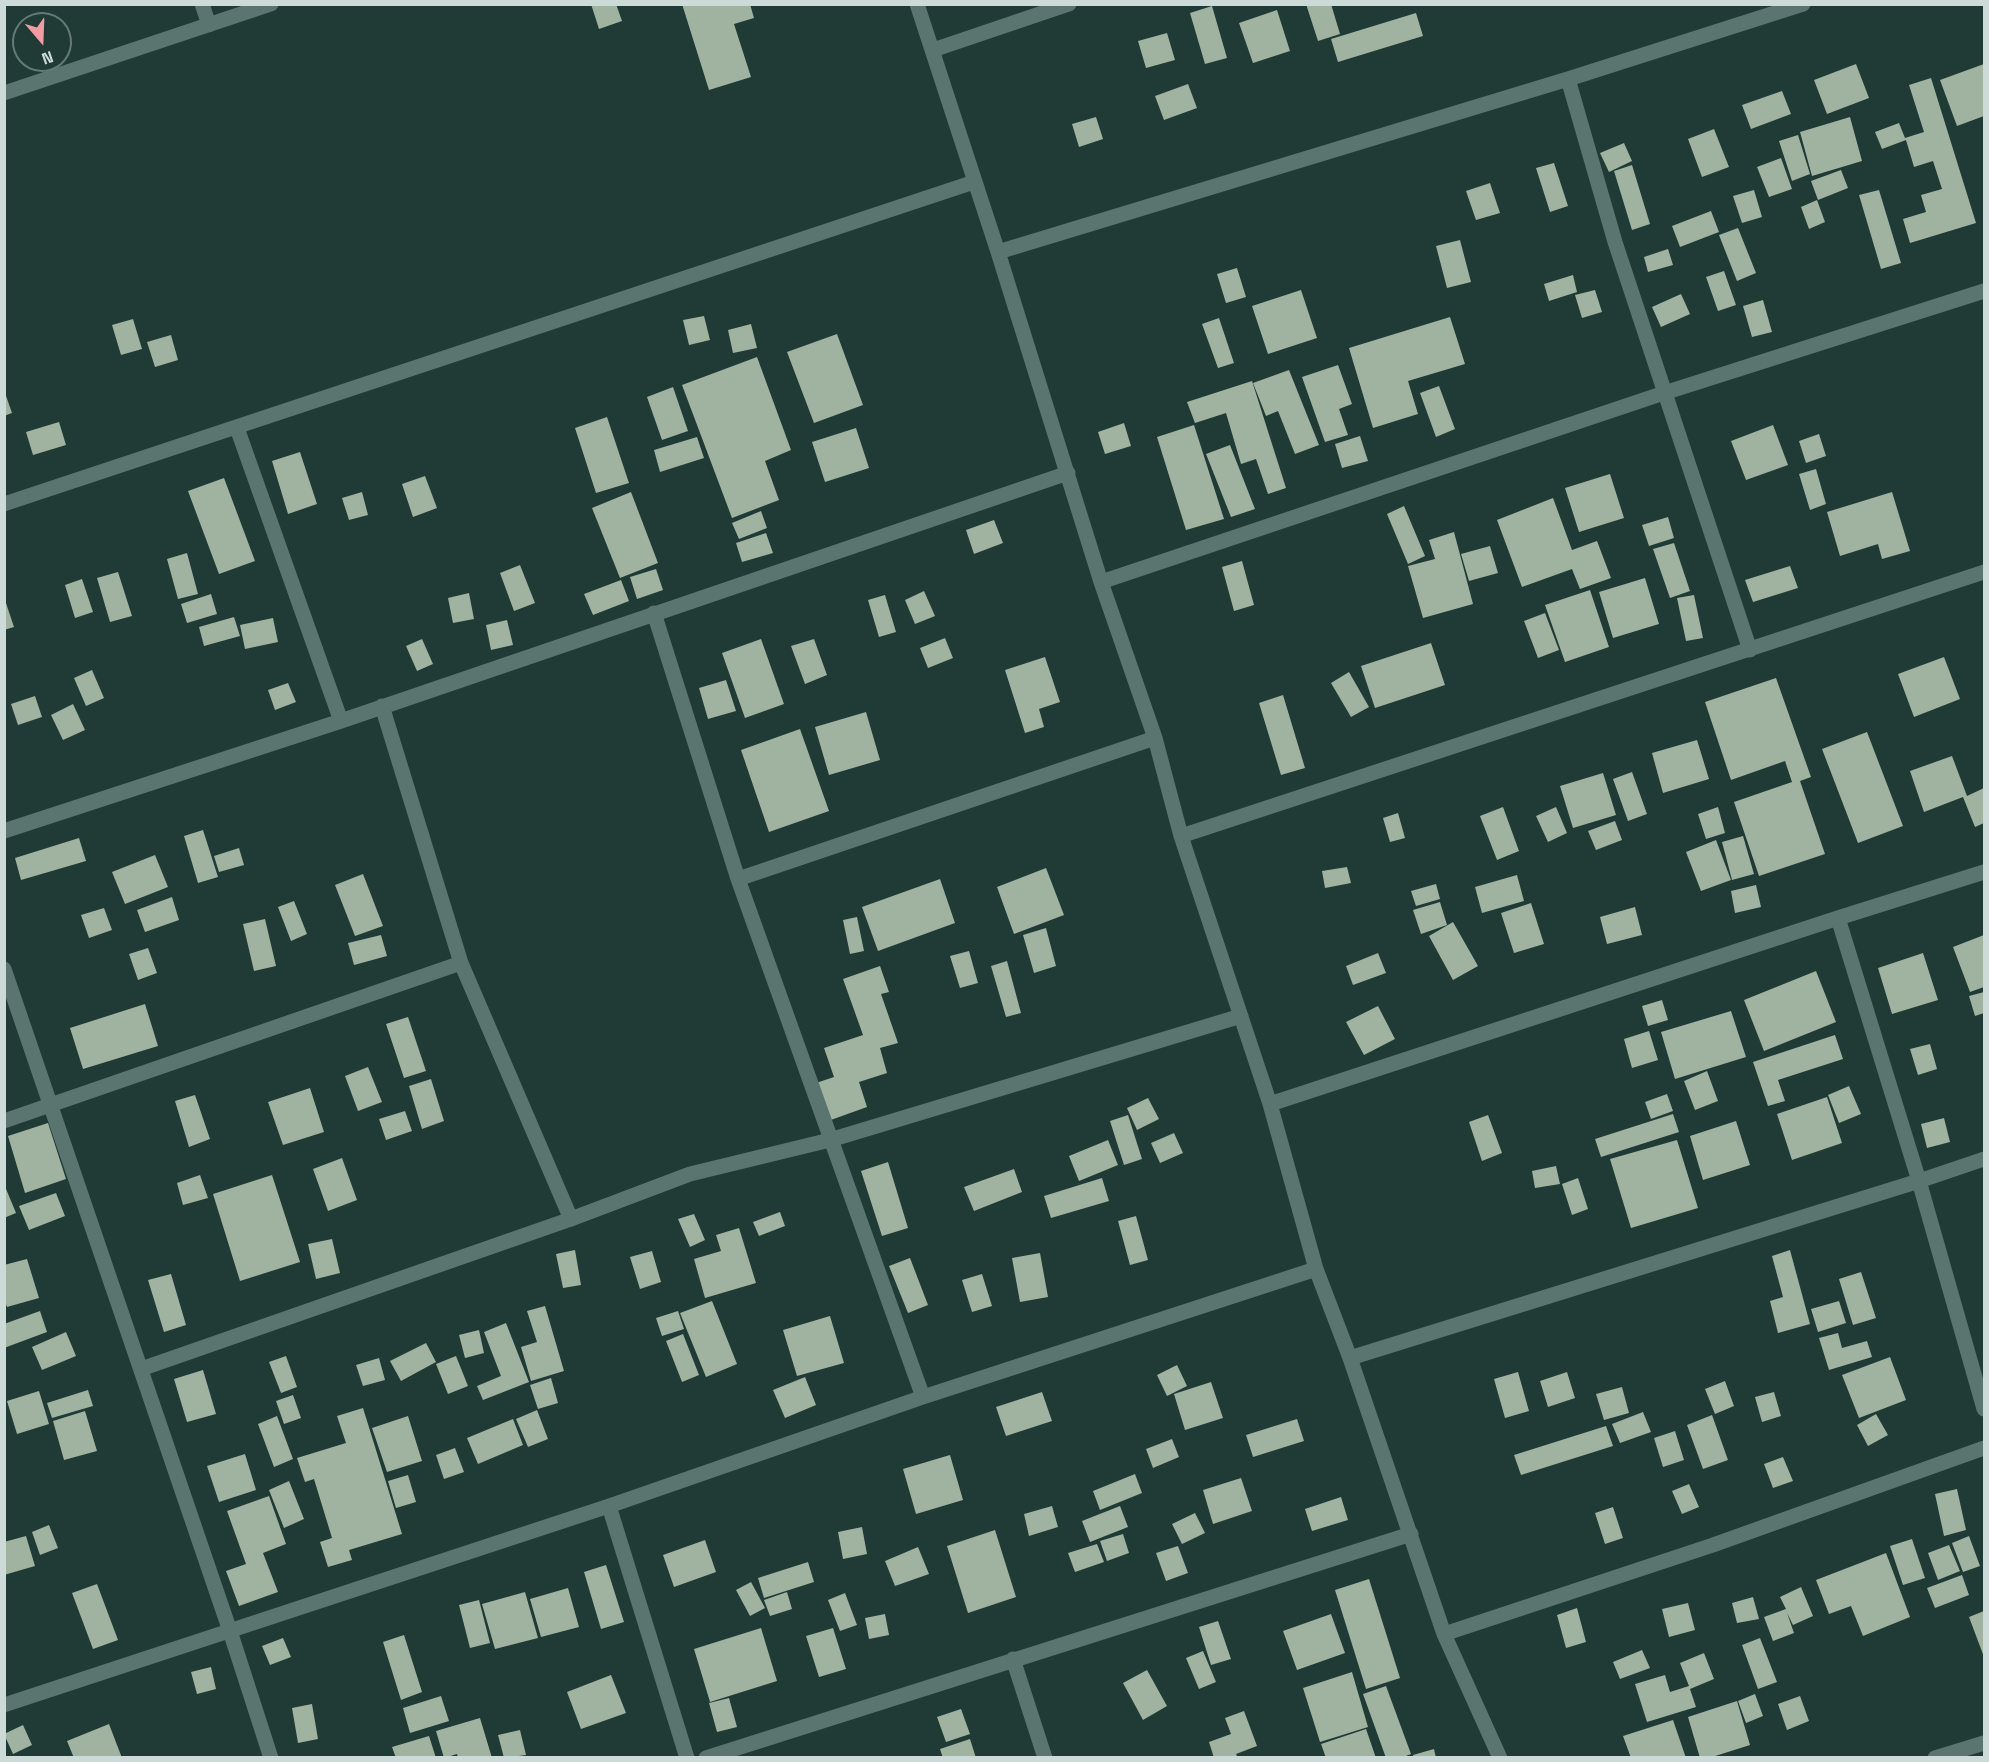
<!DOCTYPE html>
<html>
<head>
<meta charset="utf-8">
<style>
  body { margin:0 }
  #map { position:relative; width:1989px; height:1762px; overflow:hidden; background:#203a35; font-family:"Space Grotesk",sans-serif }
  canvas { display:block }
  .frame { position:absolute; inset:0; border:6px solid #ccdbd7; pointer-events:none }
  .north { position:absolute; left:12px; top:12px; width:60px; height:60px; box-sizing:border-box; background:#203a35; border:2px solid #657a76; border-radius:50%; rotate:161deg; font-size:16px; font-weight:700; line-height:24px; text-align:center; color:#ccdbd7 }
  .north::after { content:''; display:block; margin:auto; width:21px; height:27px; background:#f49aa3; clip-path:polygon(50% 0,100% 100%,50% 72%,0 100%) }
</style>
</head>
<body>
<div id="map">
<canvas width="1989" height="1762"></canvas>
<div class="frame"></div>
<div class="north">N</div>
</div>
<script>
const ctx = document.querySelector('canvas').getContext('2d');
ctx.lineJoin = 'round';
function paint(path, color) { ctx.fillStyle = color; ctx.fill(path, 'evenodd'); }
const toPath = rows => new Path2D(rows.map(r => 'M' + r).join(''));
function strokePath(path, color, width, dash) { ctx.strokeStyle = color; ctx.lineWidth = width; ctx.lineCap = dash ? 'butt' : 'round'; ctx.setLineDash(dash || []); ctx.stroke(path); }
const building = toPath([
  [591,4,616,4,622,21,599,29],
  [682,4,750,4,754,18,734,24,751,77,709,90],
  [1306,4,1331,4,1340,34,1318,41],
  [1212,6,1227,58,1205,64,1190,13],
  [1277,10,1290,51,1253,63,1239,23],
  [1416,13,1423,36,1338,62,1331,39],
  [1167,33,1175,60,1146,68,1138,41],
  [1856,64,1869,98,1827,114,1814,80],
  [1984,64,1984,116,1957,126,1940,80],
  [1931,78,1976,223,1910,243,1903,219,1926,212,1921,195,1942,189,1933,161,1914,167,1906,140,1882,149,1875,132,1899,123,1905,138,1924,132,1909,85],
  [1188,84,1197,108,1164,120,1155,96],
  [1782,91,1791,114,1751,129,1742,105],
  [1096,117,1103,139,1079,147,1072,124],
  [1850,117,1862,161,1812,176,1800,132],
  [1714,129,1729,167,1702,177,1688,139],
  [1798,135,1810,174,1792,181,1779,141],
  [1624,143,1632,161,1609,172,1600,153],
  [1781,158,1792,189,1769,197,1757,167],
  [1554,163,1568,206,1550,212,1536,168],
  [1632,165,1650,224,1632,230,1614,171],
  [1841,170,1848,188,1818,200,1811,181],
  [1490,183,1500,213,1476,220,1466,191],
  [1754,190,1762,217,1742,223,1733,196],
  [1879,190,1901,263,1881,269,1859,195],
  [1817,200,1825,222,1809,229,1801,207],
  [1711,211,1719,232,1680,247,1672,226],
  [1738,228,1756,273,1737,281,1719,235],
  [1460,240,1471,282,1447,288,1436,246],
  [1668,249,1673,265,1648,272,1644,257],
  [1237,268,1246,297,1226,303,1217,274],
  [1724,271,1736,305,1718,311,1706,277],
  [1573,275,1577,292,1549,301,1544,284],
  [1301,290,1317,338,1268,354,1252,306],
  [1595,290,1602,312,1582,318,1575,295],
  [1681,294,1690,314,1661,327,1652,307],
  [1763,300,1772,332,1752,337,1743,306],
  [704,316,710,340,689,345,683,320],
  [1450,317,1465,364,1408,381,1418,414,1373,428,1349,348],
  [1219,318,1234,363,1218,368,1202,324],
  [133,319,142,349,121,355,112,325],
  [751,324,757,348,733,353,728,330],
  [837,334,863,405,814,423,787,352],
  [171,335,178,360,155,367,147,342],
  [757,357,791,450,765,461,779,500,732,518,682,385],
  [1338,365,1352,404,1339,409,1348,435,1325,442,1302,377],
  [1289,370,1319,445,1295,454,1278,411,1266,416,1253,383],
  [1252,381,1286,488,1268,494,1256,459,1241,464,1226,413,1195,423,1187,402],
  [1439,386,1455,429,1436,437,1420,393],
  [673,387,688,431,662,440,647,397],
  [4,390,12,413,4,416],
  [607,417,629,483,596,493,575,428],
  [59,422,66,445,33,455,26,432],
  [1124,423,1131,446,1105,454,1098,432],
  [1194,425,1224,519,1186,530,1157,437],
  [1773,425,1788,465,1746,480,1731,441],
  [856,428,869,468,825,482,812,442],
  [1819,434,1826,456,1806,463,1799,441],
  [1360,436,1368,461,1342,468,1335,444],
  [697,437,704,458,660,472,654,450],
  [1230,445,1255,509,1231,517,1206,454],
  [300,452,317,504,288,514,272,461],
  [1816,469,1826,504,1810,510,1799,474],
  [1610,474,1624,518,1579,532,1565,488],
  [425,476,437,508,413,517,402,484],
  [224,478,255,561,219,574,188,491],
  [362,492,368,515,349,520,342,498],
  [631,492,658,563,620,578,592,508],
  [1892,492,1910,551,1882,559,1878,544,1840,556,1827,512],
  [1553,498,1572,550,1597,541,1611,578,1580,589,1572,569,1522,587,1497,520],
  [1404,506,1425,556,1408,564,1387,514],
  [761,511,767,528,739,539,732,523],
  [1668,517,1674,538,1649,546,1642,525],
  [994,520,1003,543,974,554,966,530],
  [1454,532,1473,604,1423,618,1408,566,1435,559,1429,540],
  [766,533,773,553,742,562,736,543],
  [1674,543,1690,591,1670,598,1653,549],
  [1490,546,1498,573,1469,581,1461,554],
  [187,553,198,594,178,599,167,559],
  [1242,561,1254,605,1234,611,1222,567],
  [520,565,535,603,514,611,500,573],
  [1790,566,1798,588,1753,602,1745,580],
  [656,569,663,590,637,599,630,577],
  [118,572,132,616,110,622,97,578],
  [1645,578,1659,624,1613,638,1599,592],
  [82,579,93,612,75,618,65,585],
  [621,580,629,601,593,615,584,594],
  [1590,590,1609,647,1565,662,1545,605],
  [924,591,935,616,915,624,905,600],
  [469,593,474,619,453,623,448,598],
  [211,594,217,614,187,623,181,604],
  [885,595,896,632,879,637,868,600],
  [1694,595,1703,638,1686,641,1677,598],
  [4,597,14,627,4,630],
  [1545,613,1559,650,1538,658,1524,621],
  [234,617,240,636,204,646,199,627],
  [273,618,278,642,245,649,240,625],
  [507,620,513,645,491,650,486,625],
  [945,638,953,658,928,668,920,648],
  [422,639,433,664,417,671,406,646],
  [761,639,784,704,745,718,722,653],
  [814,639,827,675,805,684,791,646],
  [1431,643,1445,685,1375,708,1361,666],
  [1045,657,1060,702,1039,709,1044,727,1025,733,1005,670],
  [1944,657,1960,699,1914,717,1898,674],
  [92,670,104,698,86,706,74,678],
  [1349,672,1369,707,1351,717,1331,683],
  [1776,678,1811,777,1800,781,1825,854,1759,876,1734,802,1792,782,1785,761,1731,780,1705,702],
  [726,680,736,711,708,719,699,688],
  [288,683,296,702,275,710,268,690],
  [1283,695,1305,768,1281,775,1259,703],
  [35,696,42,717,18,725,11,704],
  [73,704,85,730,63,740,51,715],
  [866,712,880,760,829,775,815,727],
  [800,729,829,811,769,832,741,750],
  [1867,732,1903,826,1858,843,1822,749],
  [1697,740,1709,779,1663,793,1652,753],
  [1952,756,1967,796,1984,788,1984,823,1975,827,1963,797,1924,812,1910,771],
  [1632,772,1647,814,1628,821,1613,779],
  [1603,773,1616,815,1573,828,1560,786],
  [1503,807,1519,851,1497,860,1480,816],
  [1556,807,1567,833,1548,842,1536,816],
  [1718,807,1725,833,1706,839,1698,814],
  [1398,813,1405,838,1390,842,1383,818],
  [1615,821,1622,840,1596,850,1588,831],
  [203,830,218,877,198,883,184,836],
  [1743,836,1754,874,1732,880,1722,842],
  [79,838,86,861,21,880,15,858],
  [1716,840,1731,880,1701,891,1686,852],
  [239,848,244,865,219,872,214,856],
  [155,855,168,887,125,904,112,872],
  [1347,867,1351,883,1325,888,1322,871],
  [1046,868,1064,915,1014,934,997,887],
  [363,874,383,926,355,936,335,885],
  [1517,875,1524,901,1482,913,1475,887],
  [940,879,955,923,878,951,862,907],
  [1436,884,1440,899,1416,906,1411,891],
  [1756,885,1761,907,1735,913,1731,891],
  [172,897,179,920,145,932,137,910],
  [294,901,307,934,291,941,278,907],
  [1440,902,1447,925,1421,934,1413,910],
  [1531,903,1544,944,1514,953,1501,913],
  [1635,907,1642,935,1607,944,1600,917],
  [104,908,112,930,89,938,81,915],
  [857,917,864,951,850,954,843,920],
  [265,919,276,966,254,971,243,924],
  [1453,922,1478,966,1453,980,1429,936],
  [1046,928,1056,966,1034,973,1023,935],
  [381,935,387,956,354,965,348,943],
  [1984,935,1984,987,1970,992,1953,947],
  [148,948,157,973,138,980,129,954],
  [969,951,978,983,960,988,950,956],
  [1378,953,1386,973,1353,985,1346,966],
  [1923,953,1938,1000,1892,1014,1878,968],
  [1007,961,1021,1013,1006,1017,991,966],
  [880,966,889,992,881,994,898,1043,880,1048,887,1073,859,1082,867,1107,828,1121,816,1083,834,1077,824,1048,863,1035,843,979],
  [1816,971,1836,1022,1764,1051,1744,1000],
  [1984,992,1984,1013,1975,1016,1969,996],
  [1662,1000,1668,1020,1648,1026,1642,1006],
  [145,1004,158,1046,83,1069,70,1028],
  [1378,1006,1395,1039,1364,1055,1346,1022],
  [1731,1011,1746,1057,1675,1079,1661,1032],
  [408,1017,426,1071,404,1078,386,1024],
  [1649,1031,1658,1060,1632,1068,1624,1039],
  [1835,1035,1843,1059,1778,1080,1785,1101,1768,1106,1753,1062],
  [1930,1044,1937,1069,1918,1075,1910,1049],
  [368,1067,382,1102,358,1111,345,1076],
  [1707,1071,1718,1101,1695,1110,1684,1081],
  [431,1079,444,1121,422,1129,409,1086],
  [1849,1086,1861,1114,1839,1123,1828,1095],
  [310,1088,324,1132,283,1145,268,1102],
  [1667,1094,1673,1111,1651,1119,1645,1102],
  [195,1095,210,1139,189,1147,175,1101],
  [1827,1097,1842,1143,1792,1160,1777,1114],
  [1148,1098,1159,1119,1137,1130,1127,1108],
  [405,1111,412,1131,386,1140,379,1119],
  [1673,1114,1679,1132,1601,1157,1595,1139],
  [1128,1115,1142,1159,1124,1165,1110,1121],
  [1488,1115,1502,1153,1482,1161,1469,1122],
  [1944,1118,1950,1142,1927,1148,1921,1124],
  [1736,1121,1750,1165,1703,1180,1690,1136],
  [48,1123,66,1179,25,1193,8,1136],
  [1174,1133,1183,1153,1160,1163,1151,1143],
  [1108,1140,1118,1165,1079,1181,1069,1156],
  [1677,1140,1698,1208,1631,1228,1610,1159],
  [342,1158,357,1200,328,1211,313,1169],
  [888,1162,908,1228,882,1236,861,1171],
  [1556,1166,1560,1184,1535,1188,1532,1171],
  [1014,1169,1022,1192,974,1211,964,1187],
  [200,1175,208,1198,183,1205,177,1183],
  [272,1175,300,1262,240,1281,213,1194],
  [1102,1178,1109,1201,1051,1218,1044,1196],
  [1578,1178,1588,1209,1572,1215,1562,1184],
  [4,1184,16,1213,4,1218],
  [56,1193,65,1216,29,1230,19,1206],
  [780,1212,785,1226,759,1236,753,1222],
  [694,1214,705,1240,690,1247,678,1219],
  [1136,1216,1148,1260,1130,1265,1118,1221],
  [739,1228,756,1283,705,1298,694,1259,721,1251,716,1235],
  [332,1239,340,1273,316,1279,308,1244],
  [575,1250,581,1285,563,1288,556,1254],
  [1790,1250,1810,1324,1778,1333,1770,1301,1783,1297,1772,1256],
  [652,1251,661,1282,640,1289,630,1257],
  [1040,1253,1048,1297,1020,1302,1012,1258],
  [910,1258,928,1305,908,1313,889,1266],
  [27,1259,39,1298,7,1307,4,1299,4,1265],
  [1861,1272,1876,1318,1853,1325,1839,1279],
  [171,1274,186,1325,164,1332,148,1280],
  [982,1274,992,1306,972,1312,962,1280],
  [712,1301,737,1364,706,1377,680,1313],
  [1839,1301,1846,1323,1818,1332,1811,1309],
  [545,1306,564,1371,531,1381,521,1347,537,1342,527,1311],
  [40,1311,47,1332,4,1348,4,1324],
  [678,1311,684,1329,662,1336,656,1318],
  [830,1316,844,1363,797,1376,783,1330],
  [506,1323,529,1382,483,1400,477,1386,501,1376,484,1332],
  [479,1330,484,1353,465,1358,459,1335],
  [66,1332,76,1356,42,1370,32,1347],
  [1838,1333,1842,1348,1867,1341,1872,1357,1829,1370,1819,1338],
  [683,1334,699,1375,682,1382,666,1341],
  [426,1343,436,1362,401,1381,390,1361],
  [286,1356,297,1387,281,1393,269,1362],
  [456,1356,468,1386,448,1394,436,1364],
  [1890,1357,1906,1400,1859,1418,1842,1375],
  [379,1358,385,1380,363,1386,356,1365],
  [1177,1365,1187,1386,1167,1396,1157,1375],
  [203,1370,216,1414,187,1422,174,1379],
  [1518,1372,1529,1411,1505,1418,1494,1379],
  [1567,1372,1575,1398,1548,1407,1540,1381],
  [805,1377,816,1405,785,1418,773,1390],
  [551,1378,558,1403,538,1409,530,1385],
  [1725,1381,1734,1406,1715,1414,1705,1389],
  [1211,1382,1223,1418,1185,1430,1174,1394],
  [1622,1387,1629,1413,1604,1420,1596,1394],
  [88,1390,93,1406,52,1418,47,1403],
  [39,1391,49,1424,17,1434,7,1401],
  [1042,1392,1052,1421,1006,1436,996,1407],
  [1774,1392,1781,1416,1762,1422,1755,1397],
  [293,1395,301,1418,284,1424,276,1401],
  [363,1408,402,1534,349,1550,352,1560,328,1567,320,1542,332,1538,314,1479,305,1482,297,1458,346,1443,337,1416],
  [537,1410,548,1439,528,1447,516,1419],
  [85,1411,97,1451,64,1460,53,1421],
  [1643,1412,1651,1432,1620,1443,1612,1424],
  [1876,1414,1888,1435,1868,1446,1857,1425],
  [1712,1415,1728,1460,1703,1469,1687,1425],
  [277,1416,293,1459,274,1467,258,1424],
  [408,1416,422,1461,387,1472,372,1428],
  [513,1419,523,1445,478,1464,467,1438],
  [1297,1419,1304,1441,1253,1457,1246,1435],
  [1606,1426,1613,1446,1521,1475,1514,1455],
  [1675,1431,1684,1460,1663,1467,1654,1438],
  [1172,1439,1179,1457,1153,1468,1146,1449],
  [455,1448,464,1472,444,1479,436,1455],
  [245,1454,256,1490,219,1502,207,1466],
  [950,1455,963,1500,916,1514,903,1469],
  [1783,1457,1793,1481,1773,1488,1764,1464],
  [1135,1474,1142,1493,1100,1510,1093,1491],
  [408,1475,416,1502,396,1508,388,1481],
  [1241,1478,1252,1511,1213,1524,1203,1490],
  [289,1481,304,1519,284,1528,269,1490],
  [1689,1484,1699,1507,1682,1514,1672,1491],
  [1957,1489,1966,1530,1944,1536,1935,1494],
  [269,1496,286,1544,263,1553,278,1592,239,1606,226,1571,246,1564,227,1511],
  [1341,1497,1348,1520,1312,1531,1305,1509],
  [1052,1506,1058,1527,1029,1536,1024,1514],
  [1120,1506,1128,1527,1090,1542,1082,1521],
  [1613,1507,1623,1538,1605,1544,1595,1513],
  [1195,1513,1205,1533,1182,1544,1172,1524],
  [49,1525,58,1548,40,1555,32,1532],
  [862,1527,867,1554,843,1559,838,1532],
  [995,1530,1016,1597,968,1613,947,1546],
  [1123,1534,1129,1553,1107,1561,1100,1541],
  [26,1536,35,1566,4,1575,4,1542],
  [1969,1536,1980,1566,1963,1572,1952,1543],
  [1912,1539,1925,1578,1903,1585,1890,1546],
  [705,1540,716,1572,674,1587,663,1555],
  [1097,1544,1104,1562,1075,1572,1068,1553],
  [1949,1545,1960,1571,1938,1580,1928,1553],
  [1178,1546,1188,1573,1166,1581,1156,1553],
  [918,1547,929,1574,895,1586,885,1561],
  [1886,1553,1910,1617,1863,1636,1851,1606,1829,1614,1816,1580],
  [808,1562,814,1582,764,1598,758,1578],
  [606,1565,624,1622,601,1629,584,1572],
  [1962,1575,1969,1595,1935,1608,1927,1588],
  [1369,1579,1400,1678,1366,1689,1335,1590],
  [751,1582,765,1608,750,1616,736,1590],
  [97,1584,118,1640,93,1649,72,1593],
  [1801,1587,1813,1616,1793,1625,1787,1613,1794,1633,1773,1641,1764,1617,1786,1609,1780,1597],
  [568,1588,579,1627,541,1637,530,1599],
  [525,1592,538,1638,495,1649,482,1604],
  [787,1592,792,1609,770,1616,764,1600],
  [845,1593,857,1625,840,1631,828,1600],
  [1753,1597,1759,1619,1737,1623,1732,1603],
  [479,1600,490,1643,470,1648,459,1605],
  [1688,1603,1695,1630,1669,1637,1662,1609],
  [1577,1608,1586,1642,1566,1648,1557,1615],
  [1984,1611,1984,1657,1969,1617],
  [885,1614,889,1635,869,1639,865,1618],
  [1331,1614,1345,1653,1297,1670,1283,1631],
  [1218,1621,1231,1659,1211,1665,1199,1627],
  [761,1628,777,1681,710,1702,694,1649],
  [833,1628,846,1669,819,1677,806,1636],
  [404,1635,422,1692,401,1700,383,1642],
  [283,1638,291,1657,270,1665,262,1646],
  [1760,1638,1777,1682,1758,1689,1742,1645],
  [1642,1650,1650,1668,1620,1679,1613,1662],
  [1203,1651,1216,1682,1199,1689,1186,1658],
  [1704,1653,1714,1679,1690,1689,1696,1707,1647,1722,1635,1684,1665,1675,1670,1692,1689,1686,1680,1663],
  [211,1667,216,1689,197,1694,191,1672],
  [1147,1670,1167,1706,1143,1720,1123,1683],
  [1352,1672,1368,1727,1320,1742,1303,1688],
  [611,1675,626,1713,581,1729,567,1692],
  [1386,1686,1411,1754,1401,1758,1386,1758,1363,1694],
  [1755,1694,1763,1716,1746,1723,1738,1701],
  [441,1696,449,1721,410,1733,403,1708],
  [1800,1696,1809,1721,1787,1730,1778,1704],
  [729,1698,737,1727,717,1732,709,1703],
  [1737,1701,1750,1745,1709,1758,1700,1758,1688,1717],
  [312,1704,318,1739,298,1743,292,1708],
  [961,1709,970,1734,946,1742,937,1717],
  [1244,1711,1257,1746,1236,1754,1238,1758,1214,1758,1209,1742,1231,1734,1225,1718],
  [480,1718,492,1758,458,1758,457,1754,444,1758,436,1731],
  [1673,1720,1686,1758,1631,1758,1623,1736],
  [109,1724,122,1758,74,1758,67,1741],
  [23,1725,32,1745,13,1754,4,1734],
  [1366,1729,1376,1758,1326,1758,1321,1744],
  [520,1730,526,1755,504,1758,498,1735],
  [429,1736,436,1758,396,1758,392,1747],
  [970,1739,976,1758,943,1758,940,1749],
  [1434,1749,1436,1758,1414,1758,1413,1755]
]);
const minor = toPath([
  [202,4,209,25],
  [917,4,998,252,1101,582,1155,738,1181,836,1270,1104,1316,1269,1350,1358,1444,1634,1500,1758],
  [933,50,1069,4],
  [1568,79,1615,242,1750,650],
  [4,93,271,4],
  [998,252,1568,79,1803,4],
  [237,428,341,721],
  [4,504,974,182],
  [1101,582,1664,393,1984,291],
  [654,613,738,879,923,1397],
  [382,706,461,963,571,1219],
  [4,831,341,721,1068,473],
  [1181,836,1984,572],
  [738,879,1155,738],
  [1838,918,1919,1181,1984,1409],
  [4,969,230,1631,271,1758],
  [1270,1104,1838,918,1984,872],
  [4,1121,461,963],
  [1350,1358,1919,1181,1984,1159],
  [141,1369,571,1219,690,1174,830,1140,1241,1016],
  [609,1506,687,1758],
  [1444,1634,1713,1545,1984,1448],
  [1013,1659,1045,1758],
  [4,1705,609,1506,923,1397,1316,1269],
  [706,1758,1411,1534],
  [1935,1758,1984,1743]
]);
paint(building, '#a0b3a1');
strokePath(minor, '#5a7570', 15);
</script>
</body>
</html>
